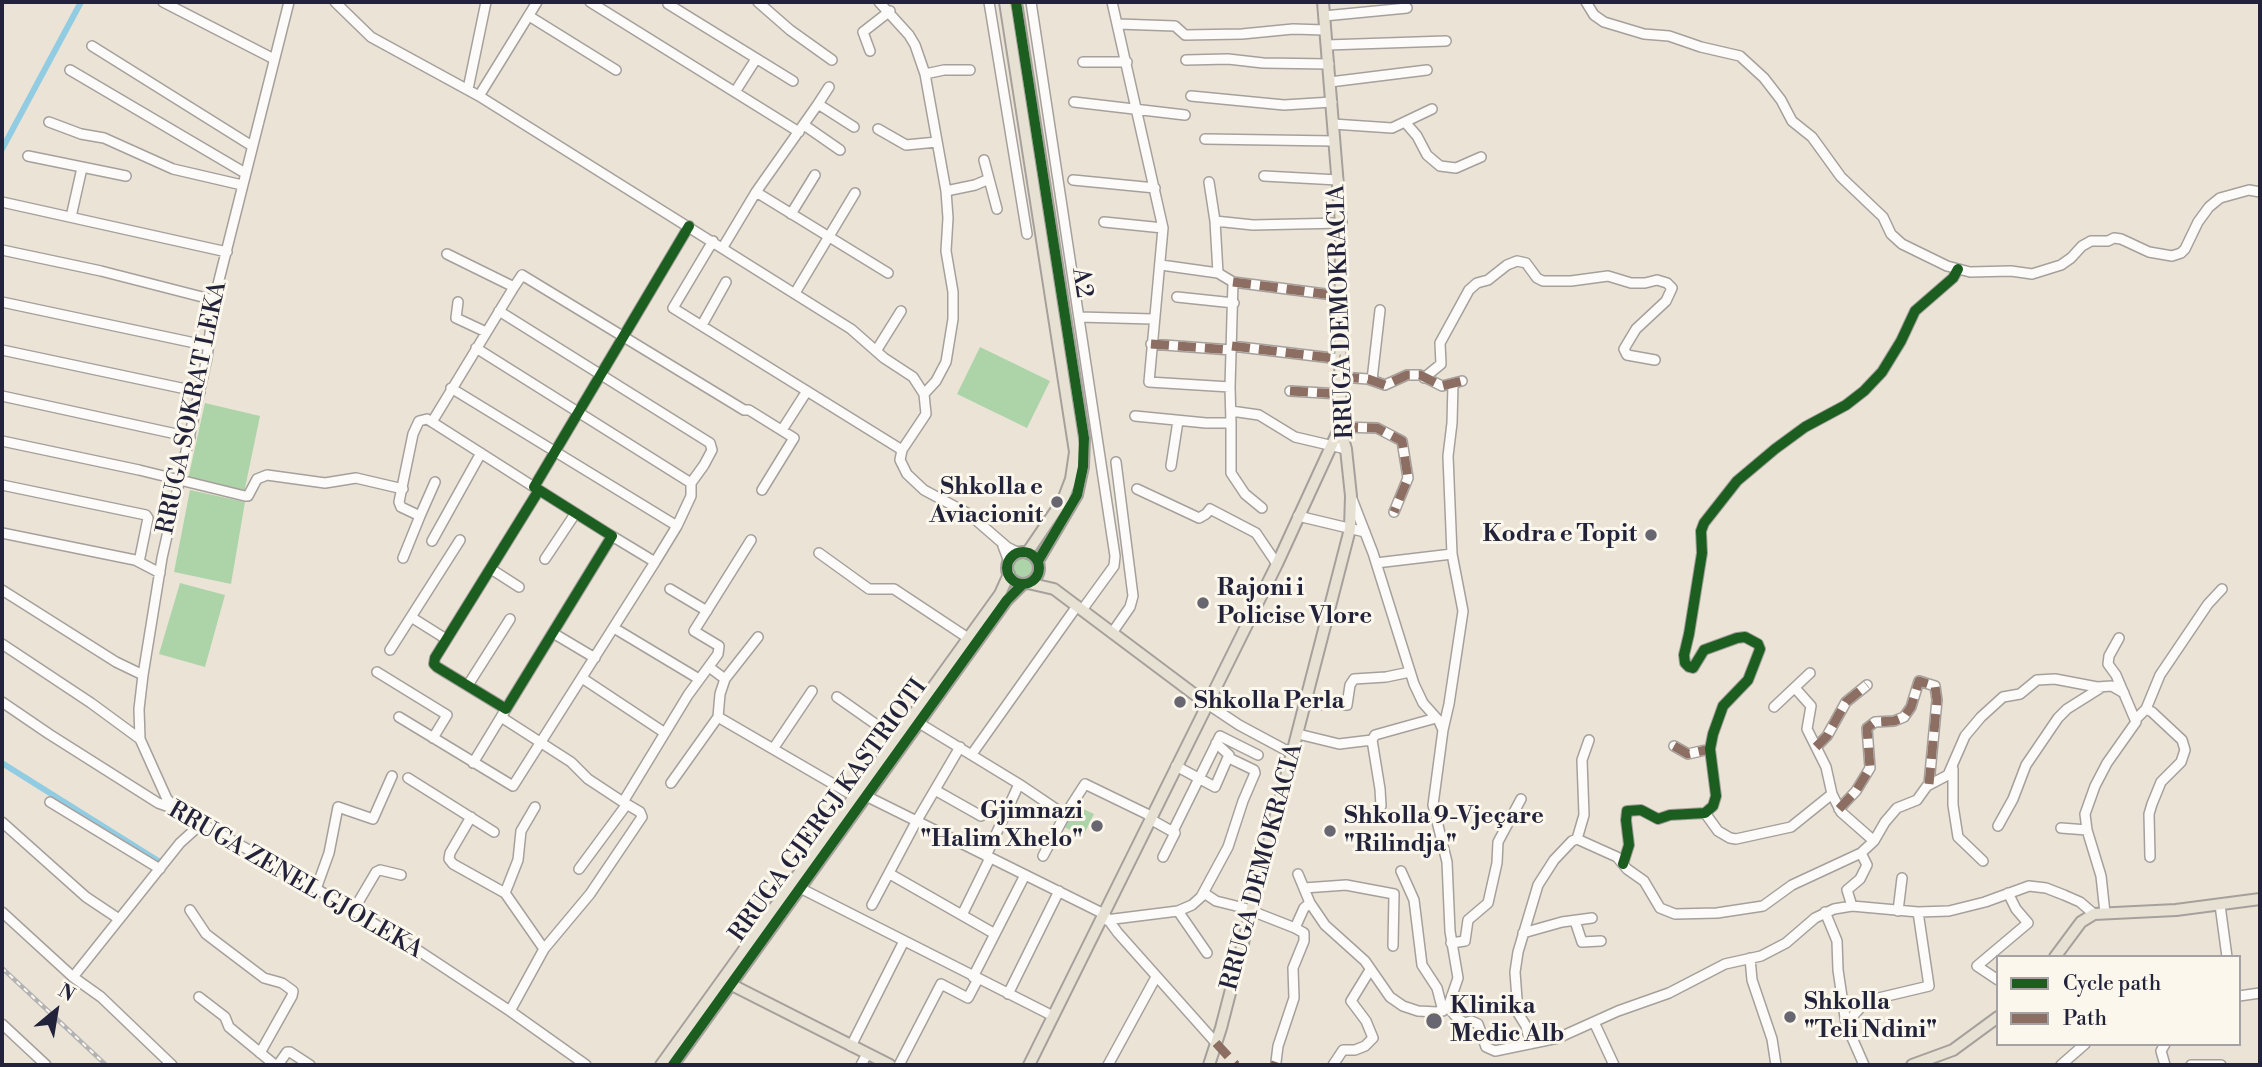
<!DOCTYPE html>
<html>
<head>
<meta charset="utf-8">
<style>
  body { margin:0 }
  #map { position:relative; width:2262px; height:1067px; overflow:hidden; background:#ebe4d6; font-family:"Libre Bodoni",serif }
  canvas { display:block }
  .frame { position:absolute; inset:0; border:4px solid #22223b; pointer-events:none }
  .legend { position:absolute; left:1996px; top:955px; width:245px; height:91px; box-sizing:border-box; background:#fbf7ec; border:2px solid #a4a2a5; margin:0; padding:9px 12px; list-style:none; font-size:21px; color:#22223b }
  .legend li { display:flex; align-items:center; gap:14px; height:35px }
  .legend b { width:35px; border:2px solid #a4a2a5 }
  .north { position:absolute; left:21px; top:976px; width:70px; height:70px; -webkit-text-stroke:5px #fbf7ec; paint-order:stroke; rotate:30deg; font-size:19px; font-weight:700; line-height:28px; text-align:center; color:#22223b }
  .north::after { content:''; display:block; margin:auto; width:24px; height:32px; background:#22223b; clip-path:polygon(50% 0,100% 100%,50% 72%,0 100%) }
</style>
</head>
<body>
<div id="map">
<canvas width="2262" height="1067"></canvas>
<div class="frame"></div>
<ul class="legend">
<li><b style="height:9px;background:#1b5e20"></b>Cycle path</li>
<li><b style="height:9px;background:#8d6e63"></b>Path</li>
</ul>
<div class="north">N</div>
</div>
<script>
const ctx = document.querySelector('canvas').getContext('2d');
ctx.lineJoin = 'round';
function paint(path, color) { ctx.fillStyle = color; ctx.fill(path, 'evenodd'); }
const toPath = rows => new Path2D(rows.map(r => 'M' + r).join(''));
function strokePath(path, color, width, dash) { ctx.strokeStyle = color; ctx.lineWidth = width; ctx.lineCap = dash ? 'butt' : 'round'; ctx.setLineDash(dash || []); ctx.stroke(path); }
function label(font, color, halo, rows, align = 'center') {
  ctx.font = font + ' "Libre Bodoni",serif'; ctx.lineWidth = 6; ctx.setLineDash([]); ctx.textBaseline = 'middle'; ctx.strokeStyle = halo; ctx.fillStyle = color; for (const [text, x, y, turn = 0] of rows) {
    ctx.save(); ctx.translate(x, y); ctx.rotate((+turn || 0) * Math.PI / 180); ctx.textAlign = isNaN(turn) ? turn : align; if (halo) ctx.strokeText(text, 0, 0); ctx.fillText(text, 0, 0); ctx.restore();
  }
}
const green = toPath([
  [980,347,1050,381,1027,428,957,394],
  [205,403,260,416,244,493,188,479],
  [190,490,245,502,231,584,174,572],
  '1013 568a11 11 0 1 1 22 0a11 11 0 1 1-22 0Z',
  [180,583,225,595,205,667,159,654],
  [1075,805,1094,814,1083,836,1064,827]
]);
const canal = toPath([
  [2,149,81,2],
  [2,763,160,862]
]);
const minor = toPath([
  [163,2,274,59],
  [335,2,371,37,479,96],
  [537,2,479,96,851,329,884,358,913,377,924,394],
  [590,2,799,132],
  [758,2,790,30,832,60],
  [879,2,909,35,915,45,925,74,946,191,948,218,946,251,953,292,953,319,946,362,936,381,924,394,926,414,902,450,900,460,907,474,924,490,969,514,1007,547,1019,553],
  [989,2,1027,234],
  [1031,2,1115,556,1114,566,1082,610],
  [1112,2,1163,228,1149,382,1230,387],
  [1586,2,1594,15,1604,22,1644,34,1669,36,1701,47,1740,56,1764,78,1781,100,1792,121,1812,137,1841,177,1883,217,1891,234,1902,244,1947,266,1970,272,2011,271,2032,274,2061,265,2071,258,2082,246,2091,241,2108,241,2114,238,2121,239,2149,252,2172,256,2181,253,2185,249,2198,222,2209,207,2220,198,2249,190,2260,192],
  [668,4,793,81],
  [529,16,616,70],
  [1324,16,1407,8],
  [1118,24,1175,26,1185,35,1242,34,1293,29,1325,30],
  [1327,45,1446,41],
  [92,46,252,146],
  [870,51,863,32,890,11],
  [1186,60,1228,59,1263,63,1329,64],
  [1083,62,1127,62],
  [70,70,245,173],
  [925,74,944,70,970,70],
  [1330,82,1427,70],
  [829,87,818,104,854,127],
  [468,89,486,2],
  [735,92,756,59],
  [1191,96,1284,105,1332,102],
  [1074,102,1185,115],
  [49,122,81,134,104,138,173,169,242,185],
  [1405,122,1417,136,1427,155,1440,166,1456,168,1481,157],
  [1333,124,1392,128,1432,109],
  [804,125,840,150],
  [878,129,906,145,937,142],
  [1205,139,1334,141],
  [28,156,126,176],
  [984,160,997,209],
  [1264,176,1338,180],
  [1073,180,1155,188],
  [1209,182,1215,221,1218,273],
  [946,191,975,185,989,179],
  [756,192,888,273],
  [2,202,227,252],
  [791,214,815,175],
  [71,217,82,168],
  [1215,221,1253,225,1341,223],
  [1104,222,1163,228],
  [713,241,673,308,902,450],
  [723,247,756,192,818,104],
  [2,250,101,271,214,300],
  [447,254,514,287,522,275,744,410,749,410,794,438,762,490],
  [1233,282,1341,296],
  [514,287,432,422,534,487],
  [795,293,855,193],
  [1177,297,1234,303],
  [2,302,209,346],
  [458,302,456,318,486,332],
  [1079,317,1153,319],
  [702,325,726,282],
  [1151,344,1231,350],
  [1232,346,1340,359],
  [476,348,691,483,704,465,712,450,710,443,499,311],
  [2,350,200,392],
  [876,351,901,311],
  [1341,377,1368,379,1385,385,1407,375,1420,375,1442,386,1462,381],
  [1424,378,1441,364,1440,343,1469,290,1477,283,1488,280,1507,265,1517,261,1526,263,1537,278,1543,281,1571,281,1608,276,1631,283,1645,283,1657,280,1667,283,1672,288,1666,301,1636,329,1624,349,1627,355,1655,360],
  [1372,380,1380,310],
  [451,388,677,526,655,562,612,536],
  [1290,391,1340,394],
  [2,396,190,437],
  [1231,411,1259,415,1295,437,1346,449],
  [1135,416,1206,423,1231,423,1230,387,1233,282,1218,273,1161,265],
  [1231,423,1231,473,1245,494,1262,508],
  [1340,427,1377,428,1402,441,1408,478,1394,512],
  [782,430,807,391],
  [2,441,139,470,245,496,248,496,257,479,267,475,325,483,356,478,403,489],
  [1171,466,1178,421],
  [2,485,146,515,148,518,139,562],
  [1137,489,1199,518,1206,514,1210,509,1256,533,1277,564],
  [539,490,612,536,506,709,437,667,434,664,435,658,539,490,534,487,689,226],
  [1352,499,1373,553,1414,684,1423,703,1439,721,1443,730],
  [420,516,435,482],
  [1298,516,1365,532],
  [677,526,691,496,691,483],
  [2,533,135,560,160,573],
  [432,541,481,453],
  [1003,546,1009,562],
  [819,553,869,589,894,589,968,638],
  [403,558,420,516,401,507,399,502,413,434,419,421,427,419,432,422],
  [545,559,575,514],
  [1376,563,1452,554],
  [491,569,519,587],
  [670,589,707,611],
  [2,590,116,662,143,675],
  [411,617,446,639],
  [614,628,699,679],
  [553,633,595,658],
  [1112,633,1130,607,1133,596,1116,462],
  [758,637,725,679,720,694,718,717,854,796],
  [2,644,91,703,140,739],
  [390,650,460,540],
  [709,667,725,679],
  [377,672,447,715,433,738],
  [582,678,665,733],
  [468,685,510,619],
  [1795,688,1811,706,1807,729,1826,767,1832,794,1841,812,1874,841],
  [837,697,874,723,894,741],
  [2,702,49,734,158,803,178,810,300,879,413,947,510,1011,586,1065],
  [1206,703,1239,725,1293,754],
  [1305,705,1347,705,1350,685,1354,679,1386,677,1410,672],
  [1774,707,1810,673],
  [506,709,501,717,571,762,588,779,623,802,688,695,718,654,719,646,694,631,751,540],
  [2146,709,2160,675,2208,604,2222,589],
  [399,717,513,786,655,562],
  [2136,719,2146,709,2152,712,2182,740,2185,750,2181,762,2161,782,2152,804,2149,814,2150,857],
  [919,723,1019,784,1065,815],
  [1298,734,1339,744,1372,740,1375,735,1436,718],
  [1372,740,1380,789,1381,806,1379,809,1381,819],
  [1674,746,1688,754,1710,749],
  [1816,747,1827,736,1846,702,1867,685],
  [773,749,812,691],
  [972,754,1077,606],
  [473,763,501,717],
  [1176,766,1215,787,1229,755,1216,743],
  [1953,769,1953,805,1958,837,1983,861],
  [408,778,494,832],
  [671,783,718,717],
  [935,790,981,816],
  [866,796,1104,914,1118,933,1216,1043],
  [50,802,160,869],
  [1839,809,1856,791,1870,768,1867,728,1875,722,1894,721,1904,717,1911,707,1919,681,1935,686,1937,700,1929,784],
  [178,810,167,799,140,739,139,709,143,675,162,558,207,358,214,300,289,2],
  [1705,813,1718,831,1730,838,1736,839,1791,827,1832,794],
  [471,817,450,853,449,859,453,864,505,893,544,949],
  [1150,819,1175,833,1163,857],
  [2,822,86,897,119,919],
  [1998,826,2013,799,2026,765,2058,718,2067,709,2102,687],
  [2061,828,2087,830],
  [1173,831,1220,736,1258,755],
  [1577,839,1584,815,1582,760,1589,740],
  [986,856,1019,784],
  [1043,856,1065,815,1085,784,1151,816],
  [1623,864,1629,845,1626,820,1627,811,1641,810,1658,819,1670,815,1705,813,1713,806,1716,796,1710,749,1713,734,1723,706,1748,680,1760,649,1758,644,1745,637,1737,638,1704,650,1693,668,1689,667,1685,663,1684,655,1689,634,1702,553,1701,531,1704,523,1737,481,1775,449,1805,427,1846,405,1864,391,1882,372,1901,341,1915,311,1953,278,1958,269],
  [579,869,627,804],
  [1401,871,1414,900,1422,965,1437,988,1443,1011],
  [890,874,995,934],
  [1298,874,1310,903,1325,925,1365,961,1390,997,1403,1006,1418,1011,1437,1012,1448,1007,1458,978,1450,931,1447,862,1433,805,1443,730,1449,704,1463,611,1452,554,1448,456,1452,423,1453,384],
  [800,888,1053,1016],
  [1304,888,1346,885,1394,894,1393,946],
  [316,889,329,853,338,807,373,819,392,776],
  [505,893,518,860,521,831,535,807],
  [1204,893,1216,901,1244,908,1295,928],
  [872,905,916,822,960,747],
  [2220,905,2227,957],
  [1852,906,1847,890,1860,879,1867,865,1861,853,1874,841,1885,822,1897,808,1917,800,1927,786,1948,775,1965,736,1981,717,2003,697,2020,694,2037,680,2055,679,2097,687,2112,686,2124,693],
  [190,910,206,934,264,978,282,983,293,991,292,996,260,1053],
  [353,911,376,872,380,870,401,875],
  [1178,911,1207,953],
  [1898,911,1902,878],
  [2,912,73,977],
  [1825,912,1837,941,1838,970,1846,1024,1864,1065],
  [2105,913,2101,876,2087,830,2085,814,2095,786,2107,763,2136,722,2116,675,2108,664,2109,656,2119,638],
  [962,915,990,858],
  [1106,920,1178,911,1192,905,1201,897,1228,847,1243,801,1255,773,1254,770,1229,758],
  [1575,921,1582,942,1601,941],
  [1523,933,1562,922,1592,918],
  [1451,943,1465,941,1468,920,1488,903,1497,863,1498,842,1521,799],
  [1750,958,1752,980,1772,1039,1776,1065],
  [973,977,1025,875],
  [1998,980,1977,966,2028,923,2016,909,2008,893],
  [1008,994,1059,891],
  [2239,996,2260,993],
  [199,997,225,1017,229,1027,275,1065],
  [1448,1007,1458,1019,1465,1023,1471,1021,1478,1024,1486,1047,1495,1051,1558,1038,1618,1011,1669,993,1725,964,1761,956,1786,943,1815,918,1834,909,1852,906,1918,912,1949,911,1985,902,2029,886,2046,888,2064,895,2080,902,2094,914],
  [510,1011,544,949,590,894,642,817,640,812,623,802],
  [1594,1022,1614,1065],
  [2,1024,46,1065],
  [1846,1024,1866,1001,1929,986,1918,912],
  [1530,1044,1526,1026,1518,1013,1515,972,1518,952,1538,885,1554,860,1572,841,1577,839,1617,857,1627,869,1644,881,1660,908,1675,914,1717,913,1763,906,1792,885,1861,853],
  [2165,1044,2161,1051,2165,1065],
  [851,1046,904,941],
  [1276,1062,1278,1046,1294,998,1293,968,1304,941,1304,933,1295,928,1304,908,1310,903],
  [172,1065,101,997,73,977,180,843,201,824],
  [278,1065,287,1052,290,1052,310,1065],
  [861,1065,867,1054],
  [899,1065,941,984,968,998,978,979],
  [1108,1065,1156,977],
  [1333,1065,1343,1050,1355,1050,1365,1046,1373,1038,1366,1021,1351,1001,1370,970],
  [2061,1065,2085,1044],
  [2191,1065,2221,1065]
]);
const major = toPath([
  [1005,2,1075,452,1071,479,1063,500,1027,553],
  [1016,2,1084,438,1083,467,1077,495,1038,561],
  '1007 568a16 16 0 1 1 32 0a16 16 0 1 1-32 0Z',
  [1028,583,1054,589,1206,703],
  [2055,957,2081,922,2094,914,2176,910,2260,899],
  [730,984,890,1065],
  [661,1065,1000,594,1009,574],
  [673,1065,1007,600,1023,584],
  [1029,1065,1277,564,1340,427],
  [1209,1065,1221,1028,1350,529,1351,496,1346,449,1340,427,1341,223,1323,2],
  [1912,1065,1953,1050,1998,1017]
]);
const rail = toPath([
  [2,968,106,1065]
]);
const quiet = toPath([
  [1233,282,1341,296],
  [1151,344,1231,350],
  [1232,346,1340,359],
  [1341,377,1368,379,1385,385,1407,375,1420,375,1442,386,1462,381],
  [1290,391,1340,394],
  [1340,427,1377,428,1402,441,1408,478,1394,512],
  [1674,746,1688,754,1710,749],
  [1816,747,1827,736,1846,702,1867,685],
  [1839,809,1856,791,1870,768,1867,728,1875,722,1894,721,1904,717,1911,707,1919,681,1935,686,1937,700,1929,784],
  [1216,1043,1236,1065],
  [1275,1065,1276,1062]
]);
const cycleway = toPath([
  [1016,2,1084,438,1083,467,1077,495,1038,561],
  [539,490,612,536,506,709,437,667,434,664,435,658,539,490,534,487,689,226],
  '1007 568a16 16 0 1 1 32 0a16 16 0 1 1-32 0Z',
  [1623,864,1629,845,1626,820,1627,811,1641,810,1658,819,1670,815,1705,813,1713,806,1716,796,1710,749,1713,734,1723,706,1748,680,1760,649,1758,644,1745,637,1737,638,1704,650,1693,668,1689,667,1685,663,1684,655,1689,634,1702,553,1701,531,1704,523,1737,481,1775,449,1805,427,1846,405,1864,391,1882,372,1901,341,1915,311,1953,278,1958,269],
  [673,1065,1007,600,1023,584]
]);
const markers = [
  [1057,502,7,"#686671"],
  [1651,535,7,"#686671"],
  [1203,603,7,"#686671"],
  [1180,702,7,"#686671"],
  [1097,826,7,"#686671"],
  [1330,831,7,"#686671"],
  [1790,1017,7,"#686671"],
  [1434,1021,9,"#686671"]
];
const streetNames = [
  ["A2",1081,283,81],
  ["RRUGA DEMOKRACIA",1342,312,-92],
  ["RRUGA SOKRAT LEKA",193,408,-78],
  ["RRUGA GJERGJ KASTRIOTI",829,811,-54],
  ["RRUGA DEMOKRACIA",1263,867,-75],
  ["RRUGA ZENEL GJOLEKA",295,881,30]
];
const poiNames = [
  ["Shkolla e",1043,488,"right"],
  ["Aviacionit",1043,516,"right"],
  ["Kodra e Topit",1637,535,"right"],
  ["Rajoni i",1217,589],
  ["Policise Vlore",1217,617],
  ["Shkolla Perla",1194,702],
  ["Gjimnazi",1083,812,"right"],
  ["\"Halim Xhelo\"",1083,840,"right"],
  ["Shkolla 9-Vjeçare",1344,817],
  ["\"Rilindja\"",1344,845],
  ["Shkolla",1804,1003],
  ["\"Teli Ndini\"",1804,1031],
  ["Klinika",1450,1007],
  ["Medic Alb",1450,1035]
];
paint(green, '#add4a9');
strokePath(canal, '#91cce3', 6);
strokePath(minor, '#a5a09c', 12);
strokePath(major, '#a5a09c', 14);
strokePath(minor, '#fcfbf9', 9);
strokePath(major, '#e7e1d4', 10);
strokePath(rail, '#b4b3b4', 4.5);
strokePath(rail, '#fbf7ec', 2, [5]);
strokePath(quiet, '#8d6e63', 9, [18, 9]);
strokePath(cycleway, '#1b5e20', 10);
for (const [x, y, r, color] of markers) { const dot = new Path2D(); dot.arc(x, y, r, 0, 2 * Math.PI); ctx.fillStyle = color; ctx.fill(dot); strokePath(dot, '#fbf7ec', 2.5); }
label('24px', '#22223b', '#fbf7ec', streetNames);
label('bold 24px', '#22223b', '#fbf7ec', poiNames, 'left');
</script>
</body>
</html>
